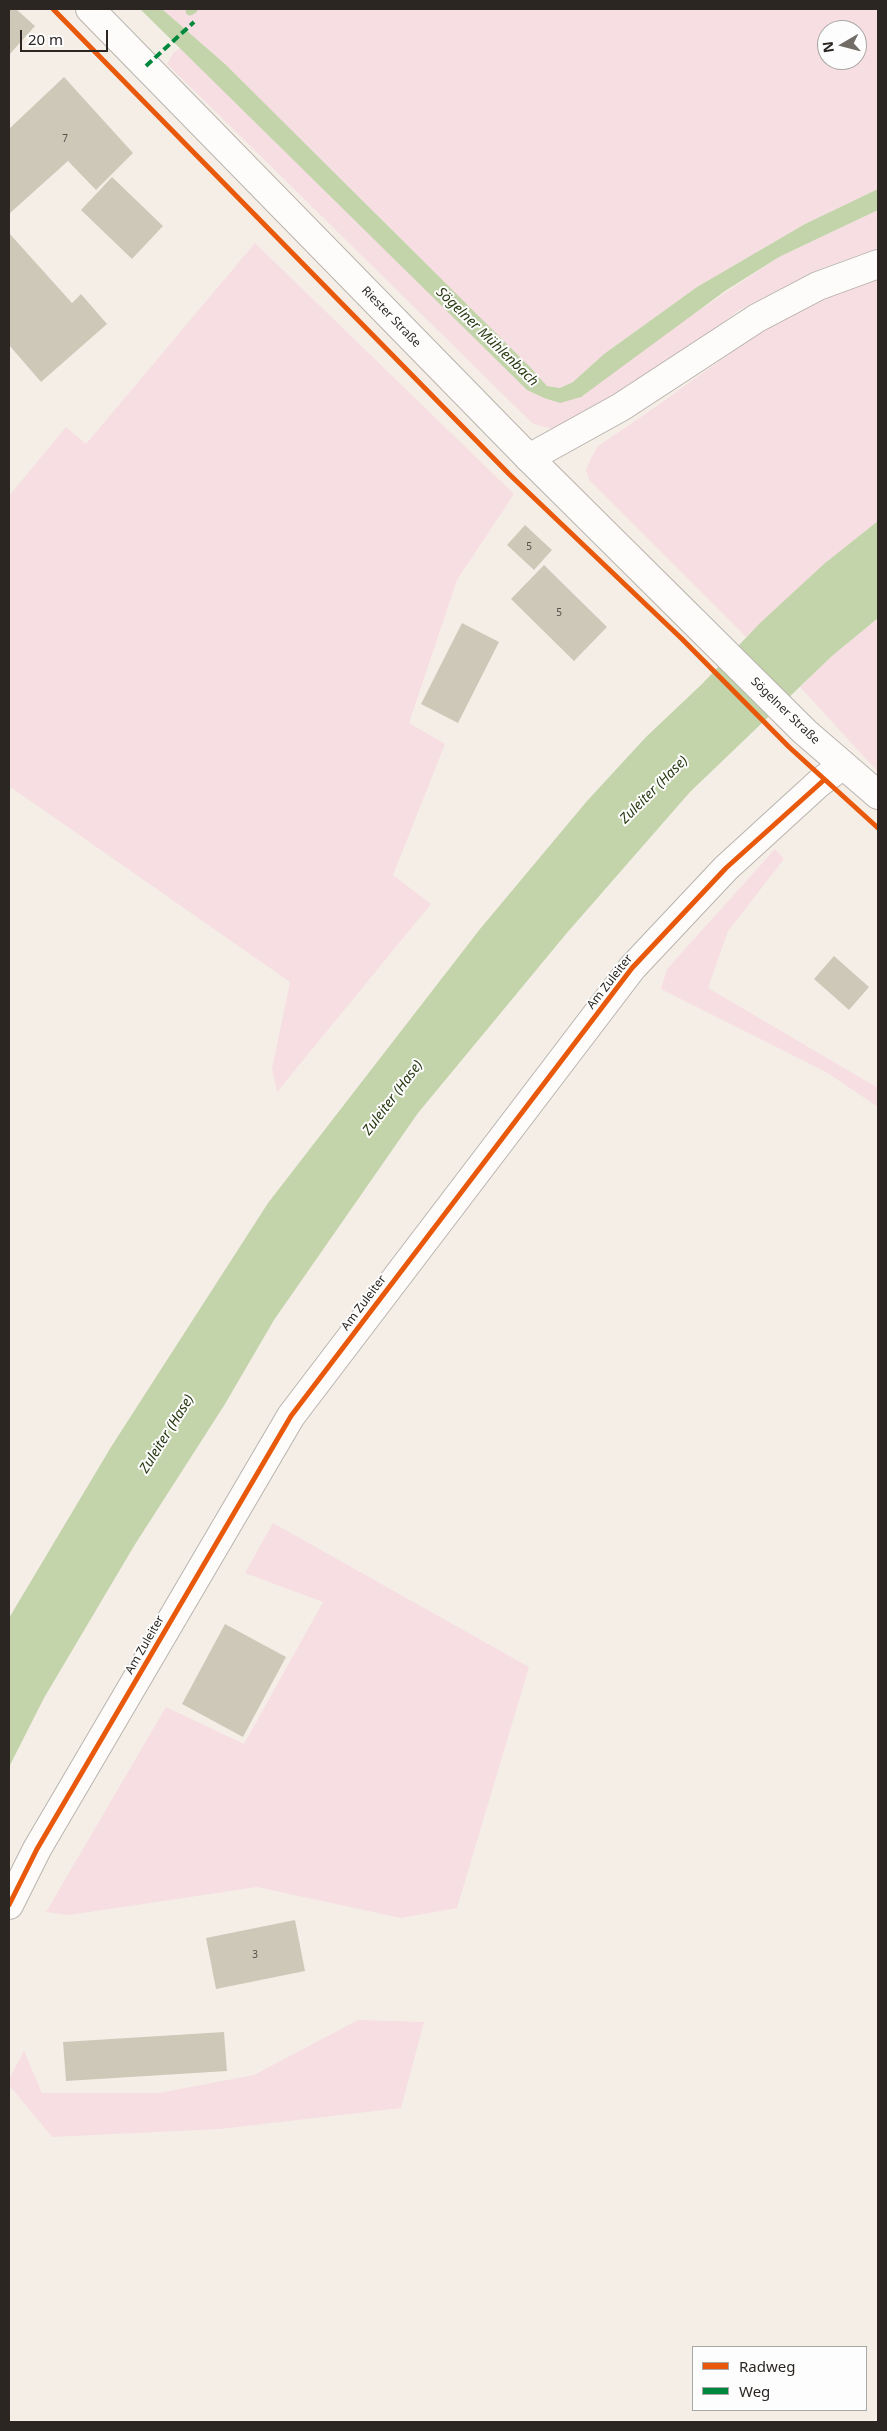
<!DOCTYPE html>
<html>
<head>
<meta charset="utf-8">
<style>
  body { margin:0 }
  #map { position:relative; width:887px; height:2431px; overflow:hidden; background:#f5eee7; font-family:"Noto Sans",sans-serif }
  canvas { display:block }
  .frame { position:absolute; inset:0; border:10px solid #2b2622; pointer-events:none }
  .legend { position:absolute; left:692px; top:2346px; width:175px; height:65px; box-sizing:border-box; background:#fdfdfd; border:1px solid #a9a7a5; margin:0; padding:6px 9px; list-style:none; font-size:15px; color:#2b2622 }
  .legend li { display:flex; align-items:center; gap:10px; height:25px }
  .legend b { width:25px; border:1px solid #a9a7a5 }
  .north { position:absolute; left:817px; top:20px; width:50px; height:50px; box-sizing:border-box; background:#fdfdfd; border:1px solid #a9a7a5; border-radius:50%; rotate:262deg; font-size:14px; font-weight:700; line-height:20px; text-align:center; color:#2b2622 }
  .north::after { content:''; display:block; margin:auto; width:18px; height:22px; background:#726c67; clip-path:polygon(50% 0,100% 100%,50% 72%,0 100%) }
  .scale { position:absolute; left:20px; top:30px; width:88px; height:22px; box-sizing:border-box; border:2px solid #2b2622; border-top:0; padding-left:6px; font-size:15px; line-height:18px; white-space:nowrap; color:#2b2622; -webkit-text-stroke:4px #fdfdfd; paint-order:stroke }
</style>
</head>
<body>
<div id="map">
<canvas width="887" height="2431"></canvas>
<div class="frame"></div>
<ul class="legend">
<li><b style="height:6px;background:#e8590c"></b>Radweg</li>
<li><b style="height:6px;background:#00873e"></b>Weg</li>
</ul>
<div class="north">N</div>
<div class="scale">20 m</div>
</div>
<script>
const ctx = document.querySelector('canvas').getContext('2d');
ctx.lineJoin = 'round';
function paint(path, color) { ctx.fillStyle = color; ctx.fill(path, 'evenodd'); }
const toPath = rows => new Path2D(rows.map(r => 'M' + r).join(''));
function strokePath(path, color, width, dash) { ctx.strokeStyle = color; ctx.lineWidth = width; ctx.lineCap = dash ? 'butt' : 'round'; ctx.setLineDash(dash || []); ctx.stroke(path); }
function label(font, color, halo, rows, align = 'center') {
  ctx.font = font + ' "Noto Sans",sans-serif'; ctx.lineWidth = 4; ctx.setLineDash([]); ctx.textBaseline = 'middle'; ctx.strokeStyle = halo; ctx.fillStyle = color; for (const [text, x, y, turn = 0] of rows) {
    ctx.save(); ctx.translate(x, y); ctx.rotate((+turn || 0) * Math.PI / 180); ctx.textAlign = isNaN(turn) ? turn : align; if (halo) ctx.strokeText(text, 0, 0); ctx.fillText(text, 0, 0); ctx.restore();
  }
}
const green = toPath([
  [162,9,878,9,878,189,805,224,697,287,604,354,573,382,560,388,547,386,530,367,225,64],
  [827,30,857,30,857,60,827,60],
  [180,48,527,390,544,398,559,403,779,257,878,210,878,248,820,269,739,310,695,345,591,416,553,429,533,424,167,64,174,52],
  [255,243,514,494,457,580,409,723,445,744,393,875,431,904,277,1092,272,1069,290,982,9,786,9,496,66,427,86,444],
  [878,278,878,521,825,563,746,637,590,481,586,470,591,458,598,446,644,415,757,334,823,297],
  [878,618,878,772,800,687,832,656],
  [775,849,784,859,728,931,708,988,878,1088,878,1107,826,1072,661,989,667,969],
  [273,1523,529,1667,457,1908,401,1918,257,1887,69,1915,46,1912,166,1707,244,1744,323,1602,245,1573],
  [358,2020,424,2022,401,2108,220,2129,52,2137,9,2085,9,2079,24,2051,42,2093,159,2093,254,2075]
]);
const water = toPath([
  [140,9,162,9,225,64,530,367,547,386,560,388,573,382,604,354,697,287,805,224,878,189,878,210,779,257,725,291,581,397,560,403,544,398,527,390],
  [878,521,878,618,832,656,690,792,566,934,418,1113,274,1320,225,1404,134,1546,44,1698,9,1767,9,1618,111,1447,268,1203,480,929,587,801,646,737,702,684,760,623,825,563]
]);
const stream = toPath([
  [190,11,193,9]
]);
const building = toPath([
  [9,9,16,9,35,26,9,55],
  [64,77,133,153,96,190,68,161,9,214,9,129],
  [112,177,163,226,132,259,81,210],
  [9,233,72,303,81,294,107,324,41,382,9,345],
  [525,525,552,550,534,570,507,545],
  [544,565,607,627,574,661,511,599],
  [462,623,499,642,458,723,421,704],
  [834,956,869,987,849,1010,814,979],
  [225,1624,286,1657,243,1737,182,1704],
  [295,1920,305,1971,216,1989,206,1938],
  [224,2032,227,2071,66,2081,63,2042]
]);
const street = toPath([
  [529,458,621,407,757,318,818,286,878,264],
  [9,1905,37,1849,291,1416,632,968,726,868,819,783,843,765]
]);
const secondary = toPath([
  [90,9,529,458,805,732,878,795]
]);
const quiet = toPath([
  [146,66,194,22]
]);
const cycleway = toPath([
  [53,9,509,474,682,639,789,747,878,828],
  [9,1905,37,1849,291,1416,632,968,726,868,824,780]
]);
const numberNames = [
  ["7",65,139],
  ["5",529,547],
  ["5",559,613],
  ["3",255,1955]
];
const streetNames = [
  ["Riester Straße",391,317,46],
  ["Sögelner Straße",785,711,44],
  ["Am Zuleiter",610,982,-52],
  ["Am Zuleiter",364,1303,-53],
  ["Am Zuleiter",145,1645,-60]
];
const waterNames = [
  ["Sögelner Mühlenbach",487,337,44],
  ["Zuleiter (Hase)",654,790,-45],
  ["Zuleiter (Hase)",393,1098,-53],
  ["Zuleiter (Hase)",167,1434,-58]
];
paint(green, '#f6dee2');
paint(water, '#c3d4ab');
strokePath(stream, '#c3d4ab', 9);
paint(building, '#cec8b9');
strokePath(street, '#b8b3ad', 30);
strokePath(secondary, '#b8b3ad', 30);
strokePath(street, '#fefcfb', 28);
strokePath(secondary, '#fefcfb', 28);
strokePath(quiet, '#00873e', 4, [8, 4]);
strokePath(cycleway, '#e8590c', 5);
label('10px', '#544e48', null, numberNames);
label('12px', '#2b2622', '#fdfdfd', streetNames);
label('italic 14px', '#283a11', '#fdfdfd', waterNames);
</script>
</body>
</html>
